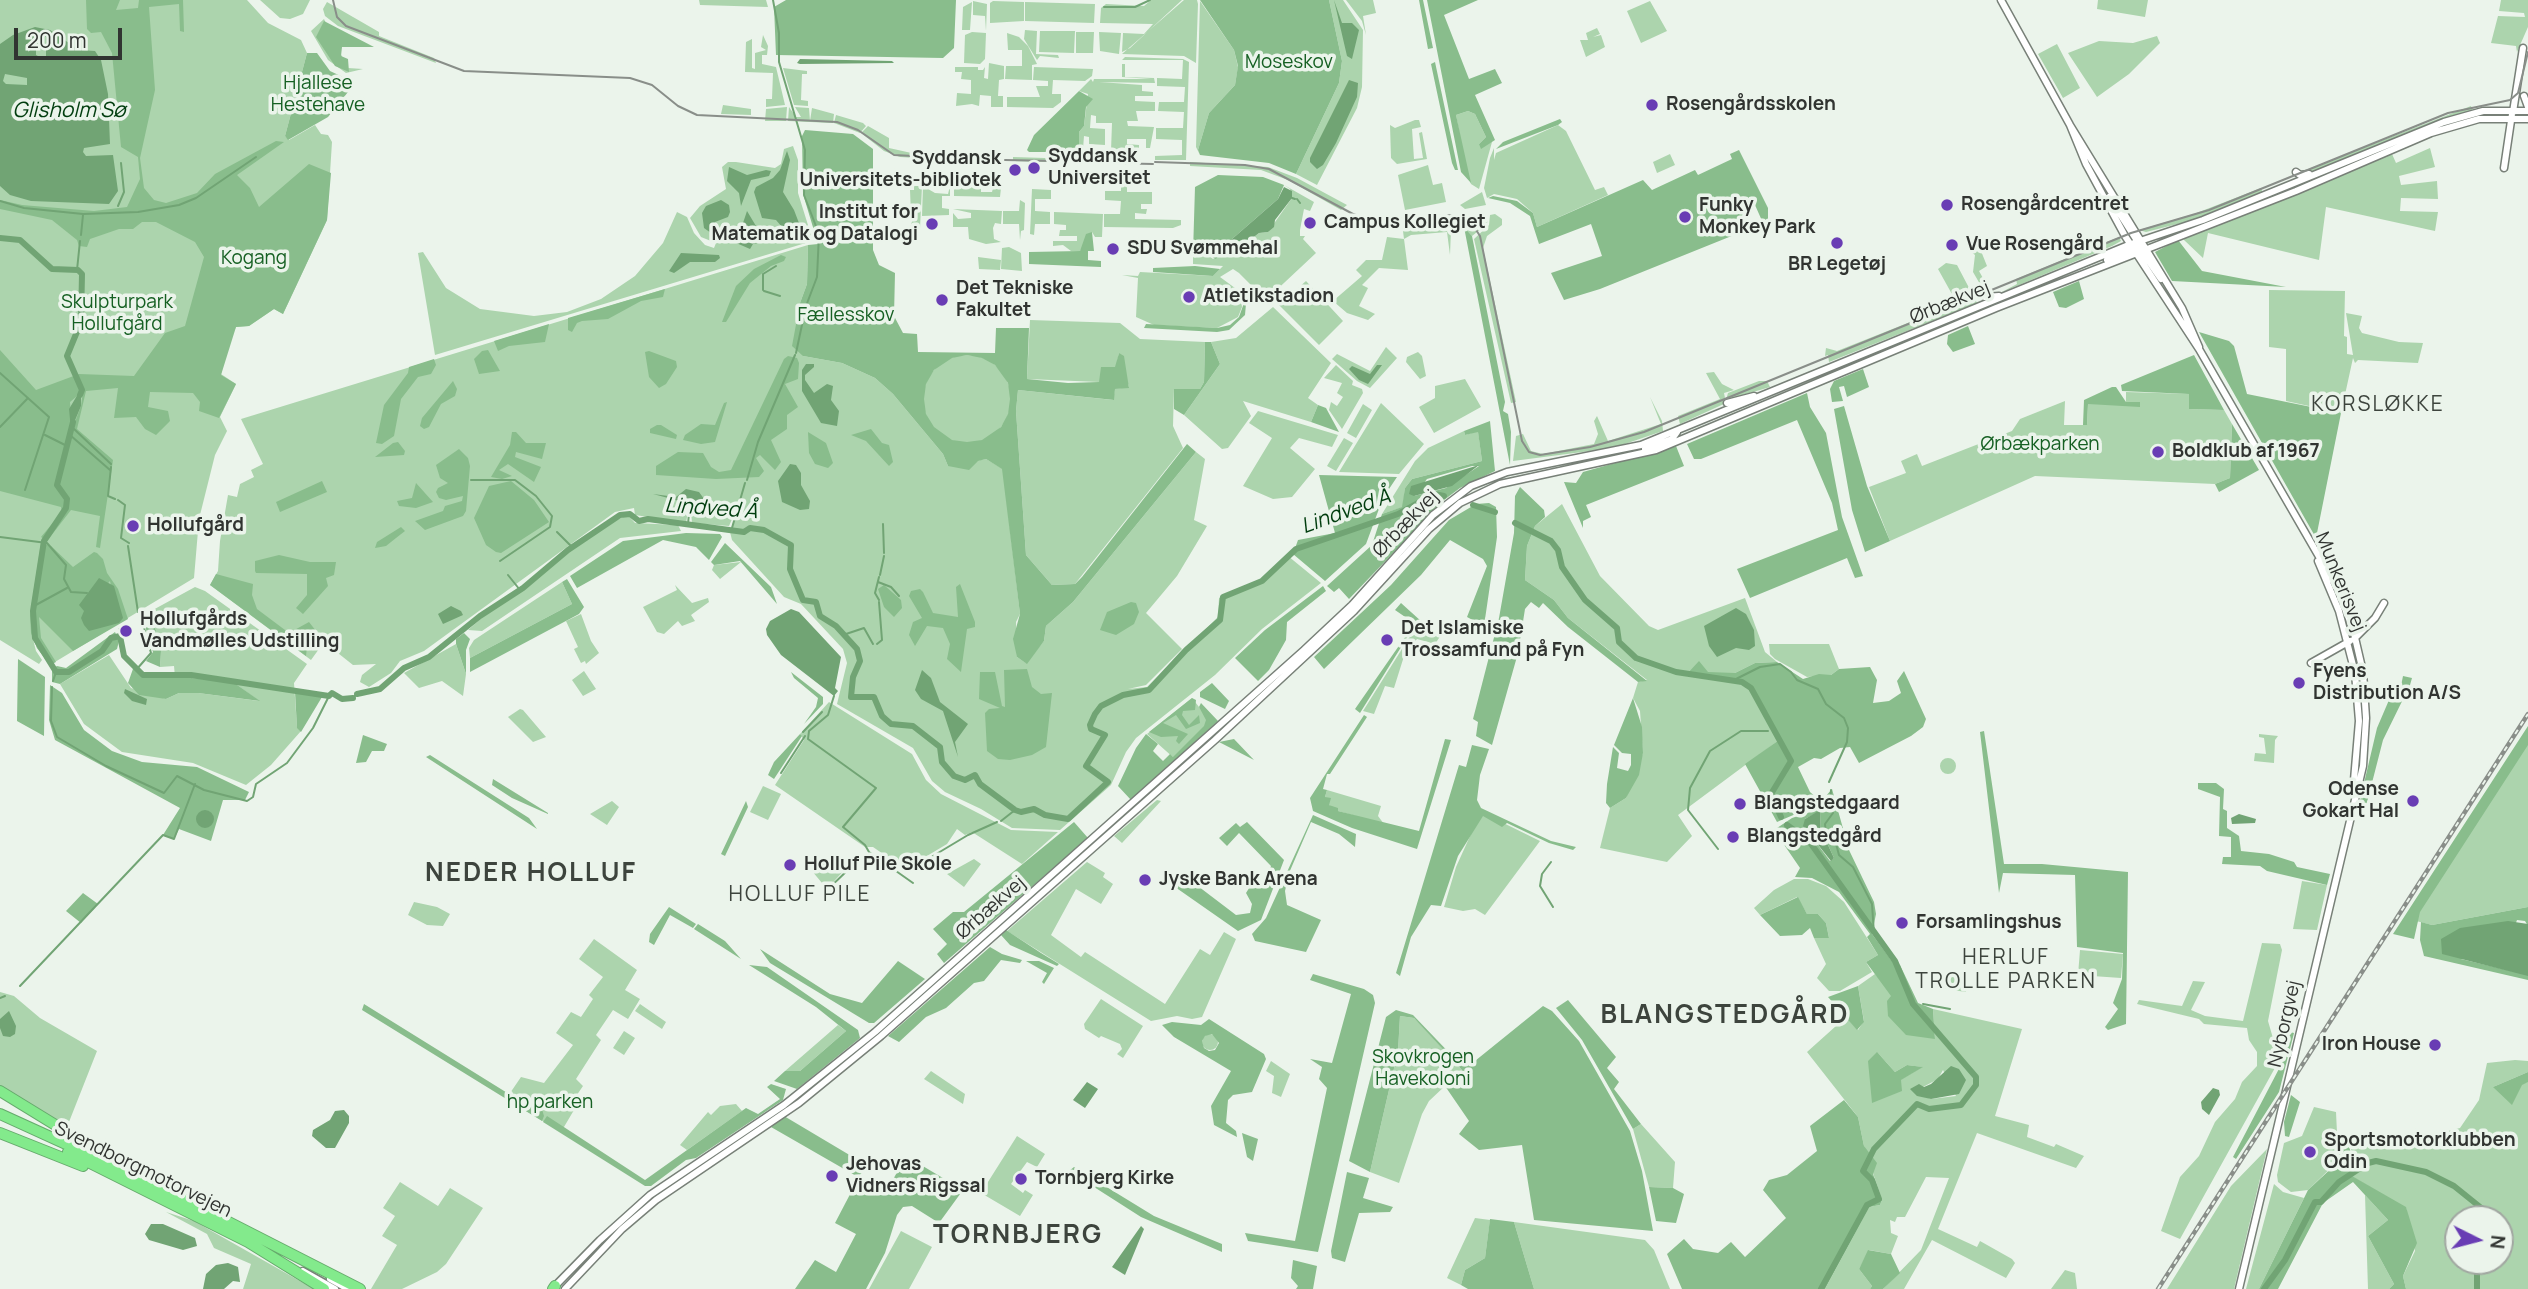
<!DOCTYPE html>
<html>
<head>
<meta charset="utf-8">
<style>
  body { margin:0 }
  #map { position:relative; width:2528px; height:1289px; overflow:hidden; background:#ebf4eb; font-family:Manrope,sans-serif }
  canvas { display:block }
  .north { position:absolute; left:2444px; top:1205px; width:70px; height:70px; box-sizing:border-box; background:#ebf4eb; border:2px solid #a1a7a1; border-radius:50%; rotate:96deg; font-size:19px; font-weight:700; line-height:28px; text-align:center; color:#313431 }
  .north::after { content:''; display:block; margin:auto; width:24px; height:32px; background:#693db4; clip-path:polygon(50% 0,100% 100%,50% 72%,0 100%) }
  .scale { position:absolute; left:14px; top:28px; width:108px; height:32px; box-sizing:border-box; border:4px solid #313431; border-top:0; padding-left:9px; font-size:21px; line-height:24px; white-space:nowrap; color:#313431; -webkit-text-stroke:5px #ebf4eb; paint-order:stroke }
</style>
</head>
<body>
<div id="map">
<canvas width="2528" height="1289"></canvas>
<div class="north">N</div>
<div class="scale">200 m</div>
</div>
<script>
const ctx = document.querySelector('canvas').getContext('2d');
ctx.lineJoin = 'round';
function paint(path, color) { ctx.fillStyle = color; ctx.fill(path, 'evenodd'); }
const toPath = rows => new Path2D(rows.map(r => 'M' + r).join(''));
function strokePath(path, color, width, dash) { ctx.strokeStyle = color; ctx.lineWidth = width; ctx.lineCap = dash ? 'butt' : 'round'; ctx.setLineDash(dash || []); ctx.stroke(path); }
function label(font, color, halo, rows, align = 'center') {
  ctx.font = font + ' Manrope,sans-serif'; ctx.lineWidth = 7; ctx.setLineDash([]); ctx.textBaseline = 'middle'; ctx.strokeStyle = halo; ctx.fillStyle = color; for (const [text, x, y, turn = 0] of rows) {
    ctx.save(); ctx.translate(x, y); ctx.rotate((+turn || 0) * Math.PI / 180); ctx.textAlign = isNaN(turn) ? turn : align; if (halo) ctx.strokeText(text, 0, 0); ctx.fillText(text, 0, 0); ctx.restore();
  }
}
const green = toPath([
  [0,0,247,0,268,23,301,40,307,53,285,136,289,140,315,125,321,134,328,135,332,142,327,220,283,314,274,309,249,326,236,327,230,340,221,374,236,384,220,417,227,431,215,455,199,519,194,578,50,665,37,648,32,635,36,651,42,660,39,664,0,640],
  [260,0,310,0,303,14,290,19,280,18],
  [699,0,766,0,768,7,700,5],
  [1151,0,1182,0,1130,48,1122,52,1123,33,1144,34,1153,24,1100,23,1101,8,1106,4,1144,6],
  [1184,0,1197,0,1198,4,1196,63,1184,56,1122,54],
  [1329,0,1343,0,1363,30,1362,87,1357,108,1317,185,1296,174,1339,83,1342,61],
  [1346,0,1373,0,1376,13,1363,16,1366,35,1362,21],
  [2098,0,2148,0,2145,17,2097,9],
  [2501,0,2528,0,2528,27,2517,52,2516,46,2491,43,2498,16,2525,17,2524,13,2499,11],
  [973,1,987,4,986,31,985,16,973,15],
  [993,1,1024,2,1024,21,990,23,990,3],
  [1200,1,1234,50,1238,67,1235,85,1209,113,1198,150,1200,155,1196,147],
  [1650,1,1667,31,1641,43,1627,11],
  [327,2,379,32,379,36,434,58,436,63,338,26,325,16,323,9],
  [972,2,970,30,962,30,963,7],
  [1025,2,1095,4,1094,23,1025,21],
  [324,19,349,71,348,68,363,69,346,73,328,60,311,31],
  [1597,28,1600,34,1593,37,1601,35,1605,47,1586,57,1580,40,1588,40,1586,33],
  [1025,30,1037,31,1036,54,1058,55,1059,58,1040,56,1037,60,1024,39],
  [1040,31,1075,31,1074,53,1039,52],
  [972,32,986,33,985,59,980,64,964,63,965,35],
  [1076,32,1094,32,1093,53,1076,53],
  [1099,32,1121,33,1119,54,1100,51],
  [1007,33,1019,37,1028,46,1037,64,1032,65,1032,80,1005,79,1006,66,1022,66,1022,50,1008,50],
  [763,35,768,46,767,55,762,55,762,64,776,67,785,105,766,107,766,99,772,99,773,73,745,72,746,42,752,39,752,68,755,69,755,53,766,50,761,47],
  [2157,36,2160,43,2129,74,2097,97,2068,53,2099,41,2133,43],
  [2057,44,2080,88,2063,98,2038,54],
  [1125,57,1183,59,1189,62,1186,160,1155,160,1155,156,1182,155,1182,140,1156,139,1156,128,1183,128,1184,112,1158,111,1159,102,1184,102,1185,87,1157,86,1157,78,1182,79,1183,60,1122,60],
  [989,63,1004,66,1004,79,999,80,998,96,1003,96,1003,107,991,107,991,96,980,95,979,106,972,104,956,106,957,93,971,94,971,80,961,79,962,72,955,72,955,67,978,67,978,70,983,70,985,67,984,78,988,79],
  [1122,64,1125,64,1125,77,1154,78,1155,83,1099,82,1142,85,1142,91,1153,92,1153,96,1135,96,1135,101,1155,102,1155,111,1136,111,1138,121,1127,121,1128,126,1154,127,1150,148,1146,148,1146,139,1127,139,1127,144,1139,145,1139,149,1127,148,1126,154,1111,151,1112,123,1096,123,1096,116,1091,115,1090,128,1105,129,1105,145,1089,144,1089,137,1084,136,1083,149,1079,150,1079,132,1084,126,1088,94,1079,91,1091,79,1093,82,1094,79,1151,79,1122,77],
  [1034,67,1093,69,1092,76,1085,81,1053,80,1052,94,1061,94,1061,102,1053,108,1007,107,1007,97,1040,97,1036,86,1048,86,1048,81,1033,80],
  [783,68,807,71,807,74,802,74,801,100,808,101,808,106,794,105],
  [723,105,751,109,751,115,721,114],
  [2471,106,2473,111,2308,174,2306,170],
  [787,107,786,121,765,121,766,109],
  [789,107,796,117,801,117,795,107,809,108,810,121,812,108,834,114,833,123,788,121],
  [1468,111,1475,114,1486,137,1479,144,1492,142,1479,189,1471,184,1467,174,1456,115],
  [836,115,863,123,866,126,860,133,834,123],
  [1415,120,1419,120,1421,127,1412,129,1414,159,1423,158,1419,133,1422,132,1427,159,1397,164,1391,158,1390,125,1395,128],
  [1558,125,1566,131,1595,190,1604,187,1608,195,1537,227,1533,213,1517,199,1494,194,1487,198,1484,188,1490,158,1494,148,1494,160,1496,153],
  [868,126,889,138,889,148,916,154,916,158,900,157,884,151,861,133],
  [793,146,798,160,798,193,812,238,809,242,435,355,418,253,423,252,446,288,480,309,534,316,567,312,601,299,635,276,663,243,677,212,687,217,694,233,705,245,714,248,716,243,701,237,690,218,700,206,726,189,722,167,728,162,736,162,775,168,781,164,784,149],
  [2430,148,2435,167,2399,176,2401,185,2437,181,2438,199,2401,198,2400,211,2438,212,2435,231,2326,207,2319,260,2208,233,2203,258,2184,240,2184,237,2299,194,2392,154,2396,163],
  [1670,154,1675,165,1657,173,1653,162],
  [1013,157,1110,160,1110,164,1013,161],
  [1190,162,1268,167,1297,178,1347,205,1341,210,1288,180,1261,170,1190,166],
  [1428,165,1433,185,1442,183,1446,202,1405,210,1398,175],
  [1121,182,1127,183,1127,192,1152,192,1152,204,1141,204,1141,209,1147,209,1146,214,1135,213,1135,219,1181,220,1181,225,1173,228,1104,227,1104,214,1120,214,1121,201,1105,200,1105,191,1121,191],
  [1284,185,1314,202,1310,211,1304,209,1300,230,1300,236,1305,236,1303,239,1316,253,1269,297,1270,302,1256,289,1240,293,1242,307,1238,317,1217,328,1154,325,1136,317,1138,278,1122,275,1138,276,1140,272,1213,276,1223,266,1193,264,1193,253,1207,254,1213,259,1222,252,1235,256,1241,247,1259,233,1268,232,1292,198,1290,189],
  [1233,269,1239,273,1254,288,1239,291,1220,277],
  [914,186,922,186,920,228,910,228,914,215,911,214,910,190,914,190],
  [923,186,935,193,948,194,950,186,950,196,942,196,942,208,949,209,949,215,922,216],
  [954,187,981,187,981,192,992,192,993,188,1001,188,1000,197,954,196],
  [2261,188,2263,193,2205,217,2146,232,2139,230,2194,214],
  [1032,189,1051,190,1051,199,1035,199,1035,211,1050,212,1050,224,1035,224,1034,235,1030,234],
  [1482,192,1486,205,1465,209,1460,205],
  [1020,200,1025,203,1024,230,1021,231,1020,240,1019,224,1003,224,1003,211,1019,211],
  [953,209,1002,211,1001,224,995,223,993,228,994,239,1001,242,986,244,969,239,968,227,953,227,953,213,958,219,971,218,971,213],
  [1054,212,1103,214,1102,237,1095,237,1092,232,1080,251,1071,251,1063,245,1053,246,1053,241,1077,241,1077,236,1059,236,1060,230,1066,230,1066,225,1054,224],
  [1495,214,1502,219,1502,225,1487,236,1483,248,1516,402,1511,403,1474,239,1489,225,1490,215],
  [1488,215,1487,224,1472,236,1464,227,1466,220],
  [1446,227,1451,229,1450,255,1447,232,1411,235,1404,239,1408,270,1379,268,1362,285,1368,288,1359,306,1375,314,1368,320,1347,313,1333,301,1362,276,1356,270,1366,260,1382,260,1387,237,1404,239,1403,231],
  [2119,237,2121,241,2112,246,2000,293,2017,284,2016,279],
  [1977,241,1987,266,1979,271,1989,289,1984,291,1973,272,1975,255,1970,251,1972,242],
  [808,245,807,284,800,303,803,356,842,363,875,378,893,394,943,454,948,466,986,459,1003,469,1020,614,1016,622,1017,657,1026,663,1044,641,1046,626,1073,602,1196,452,1205,459,1194,520,1207,526,1177,576,1146,613,1182,649,1146,685,1128,689,1147,687,1218,617,1219,598,1263,578,1288,556,1321,583,1262,629,1215,675,1136,738,1126,752,1111,785,1060,830,1012,828,981,809,945,792,932,781,913,748,837,704,847,663,843,649,801,604,784,597,732,540,730,532,739,503,729,526,692,523,691,511,688,511,686,523,635,515,634,508,615,512,424,651,400,661,391,673,369,687,360,682,362,675,376,664,353,665,324,642,311,660,210,585,218,571,220,541,228,495,237,497,240,484,254,477,251,470,263,464,241,419],
  [1009,247,1021,253,1022,271,1001,269,1002,248],
  [978,257,1001,260,1000,270,979,269],
  [1946,263,1957,265,1977,303,1829,362,1828,355,1825,356,1826,348,1837,351,1953,305,1953,296,1938,269],
  [1306,281,1343,321,1319,345,1279,305],
  [2269,290,2345,291,2344,336,2347,337,2347,354,2353,355,2346,313,2362,316,2359,328,2362,333,2399,342,2423,343,2418,363,2358,360,2355,363,2353,358,2341,413,2286,401,2286,349,2269,347],
  [1273,307,1331,363,1308,398,1318,405,1311,422,1243,401,1251,416,1228,448,1222,449,1184,415,1220,364,1211,342,1236,338],
  [1030,320,1120,323,1140,339,1205,342,1204,382,1200,389,1174,389,1173,426,1183,448,1075,584,1052,585,1026,555,1016,411,1018,390,1113,400,1115,389,1129,387,1119,353,1116,367,1099,382,1027,379],
  [1386,347,1397,358,1370,388,1357,381,1332,359,1337,354,1370,371],
  [1418,352,1422,356,1426,376,1420,379,1406,362,1407,357],
  '923 399a44 44 0 1 1 88 0a44 44 0 1 1-88 0Z',
  [1336,365,1353,381,1352,385,1362,389,1363,393,1342,429,1329,410,1331,402,1337,406,1343,397,1337,393,1342,383,1324,378],
  [1714,372,1722,384,1734,390,1724,393,1726,403,1680,424,1678,416,1720,399,1706,373],
  [1465,379,1481,407,1434,433,1419,407,1435,398,1435,386],
  [1759,381,1767,381,1770,387,1726,400,1728,393],
  [2126,392,2190,394,2189,409,2224,410,2232,424,2230,478,2215,484,2035,476,1890,541,1869,487,1906,473,1901,461,1917,454,1922,466,2012,431,2020,419,2065,401,2064,425,2087,425,2088,404,2140,402,2126,402],
  [1650,397,1662,421,1663,431,1613,448,1513,461,1516,436,1523,434,1531,451,1543,454,1594,444,1598,434,1594,421,1597,416,1608,441,1661,424],
  [1381,403,1424,444,1399,474,1339,472],
  [1363,404,1372,410,1356,438,1347,433],
  [1258,411,1338,435,1332,447,1299,438,1290,448,1315,469,1292,497,1273,499,1243,486,1272,438,1249,423],
  [1464,431,1465,435,1478,431,1482,461,1412,479,1405,488,1403,507,1382,514,1415,461,1428,448],
  [1344,438,1353,443,1336,471,1327,466],
  [1562,504,1600,576,1649,626,1658,630,1745,598,1765,652,1777,662,1755,663,1735,673,1688,674,1739,683,1752,692,1779,740,1678,815,1692,836,1667,862,1600,848,1610,808,1626,798,1643,753,1640,711,1633,698,1638,682,1647,680,1568,618,1554,600,1525,580,1527,546,1535,526],
  [628,515,635,523,678,525,681,531,620,538,482,631,468,630,486,614,527,587,571,549,596,534,602,526],
  [741,562,720,579,712,570,714,565],
  [562,582,572,604,470,658,469,648,474,640],
  [675,585,692,603,708,598,709,602,691,615,695,621,682,626,678,621,664,634,657,632,643,607,677,590],
  [195,587,205,591,307,664,294,683,297,727,301,731,271,765,246,785,193,763,122,752,84,724,60,684,109,655,131,688,166,699,179,693,198,693,259,701,233,682,175,677,174,666,160,667,161,651,151,611],
  [581,614,591,641,599,653,586,664,585,661,581,663,574,649,578,647,566,621],
  [1417,625,1430,634,1433,628,1441,635,1435,644,1417,639,1405,653,1394,688,1385,686,1374,714,1363,711],
  [456,644,466,674,463,696,442,681,419,688,404,673],
  [1769,644,1829,644,1839,669,1831,675,1807,677,1775,659,1770,654],
  [584,671,596,689,583,696,572,680],
  [1192,698,1213,725,1175,759,1147,734],
  [829,702,912,754,926,780,941,794,1011,830,1058,832,1022,864,972,832,965,835,957,829,947,844,905,869,873,847,865,847,775,785,804,740,800,734],
  [520,709,523,710,546,737,533,742,508,717],
  [2259,734,2278,736,2275,740,2274,763,2254,761,2255,753,2266,754,2264,738,2259,737],
  [2528,742,2528,907,2432,925,2416,921,2413,918],
  '1940 766a8 8 0 1 1 16 0a8 8 0 1 1-16 0Z',
  [763,786,781,794,768,820,750,812],
  [1327,790,1381,806,1378,816,1384,824,1338,811,1329,805,1325,797],
  [1157,800,1161,801,1122,843,1114,836],
  [612,801,619,807,607,825,590,814],
  [1481,812,1540,841,1485,915,1475,909,1463,911,1444,907,1456,867],
  [822,858,847,867,827,889,812,871],
  [974,859,981,864,964,887,947,874],
  [1087,862,1105,873,1103,877,1113,884,1101,904,1076,889,1051,935,1081,957,1085,952,1165,1004,1200,949,1210,955,1224,932,1236,939,1202,1017,1192,1019,1177,1016,1151,1021,1007,931],
  [1794,879,1808,879,1826,886,1844,902,1878,955,1866,962,1872,972,1840,991,1829,991,1817,978,1826,964,1814,938,1829,938,1826,923,1818,914,1807,914,1797,897,1760,915,1754,908,1774,890],
  [2302,881,2327,885,2317,930,2293,929],
  [414,902,437,907,450,914,443,926,427,925,408,915],
  [594,939,637,970,625,990,640,999,628,1019,613,1010,596,1035,601,1040,576,1079,583,1086,570,1105,574,1110,561,1132,506,1099,521,1077,544,1083,573,1045,556,1033,571,1012,581,1017,593,999,589,995,603,977,579,959],
  [2262,943,2280,944,2282,950,2268,1021,2277,1052,2276,1066,2180,1239,2161,1231,2180,1177,2199,1156,2215,1122,2235,1099,2242,1082,2257,1066,2257,1052,2249,1040,2247,1028,2204,1024,2199,1019,2137,1004,2139,1000,2182,1006,2193,981,2205,982,2191,1010,2205,1016,2243,1021],
  [2080,950,2123,954,2121,978,2078,975],
  [1875,974,1935,1039,1933,1009,2022,1029,1995,1116,2029,1125,2027,1137,2054,1147,2056,1144,2084,1156,2076,1168,1977,1133,1938,1229,1977,1247,1980,1241,2012,1259,2015,1263,2006,1278,1932,1240,1904,1289,1883,1289,1921,1250,1949,1178,1926,1177,1905,1217,1897,1217,1895,1222,1890,1220,1891,1233,1898,1236,1891,1254,1869,1250,1859,1269,1872,1286,1870,1289,1825,1289,1869,1207,1880,1205,1882,1200,1864,1146,1858,1117,1807,1052,1846,1017,1858,1030,1864,1021,1858,986],
  [1877,1052,1895,1072,1907,1065,1922,1067,1900,1080],
  [1943,1070,1956,1096,1931,1099,1923,1096,1923,1087,1938,1079],
  [1935,974,1968,978,1966,992,1933,987],
  [0,992,14,996,40,1018,97,1051,67,1127,0,1085],
  [1101,999,1143,1026,1123,1058,1117,1054,1122,1049,1120,1044,1101,1036,1099,1038,1085,1029,1084,1024],
  [640,1004,666,1022,662,1029,635,1011],
  [1400,1016,1414,1018,1421,1025,1462,1070,1429,1101,1422,1114,1399,1183,1370,1172,1398,1051],
  [838,1025,846,1031,800,1071,785,1071],
  [624,1031,635,1038,624,1055,613,1048],
  '1202 1042a8 8 0 1 1 16 0a8 8 0 1 1-16 0Z',
  [2515,1060,2528,1061,2528,1072,2493,1087,2528,1082,2528,1289,2406,1289,2403,1276,2415,1251,2406,1208,2351,1176,2357,1173,2350,1145,2413,1140,2460,1128,2479,1100,2487,1063],
  [2458,1219,2500,1219,2500,1261,2458,1261],
  [1271,1061,1290,1074,1281,1097,1272,1093,1274,1076,1266,1071],
  [931,1071,965,1094,963,1104,924,1079],
  [736,1104,742,1111,687,1150,680,1145,708,1112,711,1115,720,1106],
  [2314,1107,2336,1112,2337,1133,2331,1134,2336,1144,2338,1161,2308,1190,2291,1192,2278,1182,2277,1175,2284,1143,2302,1136],
  [1641,1124,1675,1162,1673,1188,1649,1187,1633,1129],
  [1017,1136,1045,1154,1037,1167,1027,1162,1011,1184,1023,1193,1025,1190,1033,1195,1020,1216,981,1193],
  [2267,1149,2234,1289,2167,1289,2231,1186],
  [400,1182,438,1206,450,1188,483,1208,446,1264,437,1272,402,1289,371,1289,397,1245,382,1236,395,1216,383,1208],
  [2274,1184,2283,1192,2304,1198,2259,1289,2246,1289],
  [2365,1195,2388,1220,2368,1236,2394,1284,2389,1289,2368,1289],
  [166,1212,194,1221,314,1289,243,1289,251,1264,214,1248,207,1234],
  [1475,1218,1490,1220,1485,1258,1465,1270,1461,1285,1447,1278],
  [1514,1222,1645,1240,1654,1250,1670,1289,1534,1289],
  [901,1231,932,1247,909,1289,869,1289],
  [2065,1270,2075,1273,2077,1289,2051,1289]
]);
const forest = toPath([
  [86,0,120,0,116,10,138,8,139,0,183,0,184,32,180,31,179,4,149,7,155,90,140,158,144,188,154,200,166,203,197,193,215,174,276,141,284,142,237,175,250,188,259,207,309,164,331,173,327,220,283,314,274,309,249,326,236,327,221,375,236,384,219,418,199,411,200,402,193,393,150,392,148,407,168,411,170,421,156,435,145,429,136,417,114,418,118,388,86,391,77,429,113,460,100,548,96,547,100,516,71,510,47,541,41,537,62,512,61,507,0,491,0,350,36,390,79,374,134,376,165,333,185,326,204,257,195,242,156,222,142,222,133,229,119,229,90,239,87,247,79,246,77,240,52,220,0,209,0,200,22,205,94,211,127,207,140,179,138,157,121,147,112,53,101,32,91,33,87,29],
  [83,391,81,406,72,430,70,402],
  [786,0,956,0,954,48,943,58,776,55,774,7],
  [1200,0,1329,0,1342,61,1339,83,1296,174,1269,163,1200,155,1198,150,1209,113,1235,85,1238,66,1234,50],
  [1419,0,1423,0,1433,48,1428,49],
  [1427,0,1478,0,1444,15,1469,79,1495,69,1502,83,1475,95,1495,140,1481,149,1479,144,1486,137,1475,114,1468,111,1456,115,1471,183,1461,172],
  [324,21,374,47,342,47,341,56,348,59,349,72,335,66,316,37],
  [307,53,317,53,330,71,347,79,348,92,328,117,288,140,285,136],
  [1435,62,1458,170,1455,170,1452,163,1431,64],
  [1079,91,1093,99,1086,107,1084,126,1079,132,1079,152,1029,152,1027,150,1034,135],
  [1560,119,1562,122,1558,125,1496,149,1503,142],
  [805,130,853,134,873,149,873,250,879,265,895,273,894,316,903,333,917,334,918,352,995,353,996,328,1029,328,1027,379,1068,383,1099,382,1101,367,1115,367,1119,353,1124,356,1129,388,1115,389,1114,400,1018,390,1016,411,1026,555,1052,585,1075,584,1082,577,1187,444,1196,452,1073,602,1046,626,1044,641,1027,664,1017,657,1013,639,1020,614,1002,469,986,459,978,461,969,470,948,466,943,454,893,394,875,378,842,363,803,356,792,346,800,303,807,284,808,245,818,244,803,194,802,136],
  [967,355,982,358,995,365,1008,383,1010,399,1008,414,1001,427,982,440,967,442,952,440,934,427,926,414,924,399,926,384,934,370,952,358],
  [1739,150,1768,208,1768,220,1763,223,1755,205,1741,210,1749,229,1600,289,1564,300,1551,273,1602,256,1591,224,1539,244,1530,216,1510,203,1488,198,1493,196,1517,201,1533,213,1537,227,1643,180,1652,190,1695,170,1698,175,1732,159,1730,154],
  [1218,175,1263,177,1284,185,1278,199,1224,246,1216,259,1207,254,1193,253,1195,187],
  [1464,227,1472,236,1505,402,1503,411,1508,414,1511,432,1510,465],
  [1092,232,1094,251,1088,251,1088,260,1101,261,1101,267,1029,264,1029,252,1080,251,1086,234],
  [2178,240,2202,271,2286,287,2172,281,2155,252],
  [781,255,786,257,784,261,771,266,750,283,726,322,722,322,736,286,754,269],
  [1195,266,1220,269,1213,276,1153,272,1153,268],
  [2079,281,2084,299,2066,308,2059,307,2053,292],
  [665,289,663,297,641,301,608,319,582,321,577,323,572,332,568,330,568,318],
  [1247,292,1245,315,1229,330,1217,332,1144,328,1146,324,1217,328,1230,325,1239,317,1244,303,1242,293],
  [549,324,545,342,509,346,498,351,494,341],
  [1968,326,1975,344,1953,352,1947,344,1948,335],
  [2199,332,2229,341,2234,346,2247,394,2341,413,2316,538],
  [1205,342,1211,342,1220,364,1184,415,1174,409,1174,389,1200,389,1204,382],
  [488,350,500,371,479,374,474,359,482,351],
  [649,351,676,361,677,367,666,384,659,388,649,377,645,352],
  [2194,355,2224,410,2189,409,2189,394,2122,391,2121,385],
  [788,356,797,358,799,363,798,379,785,384,798,407,787,415,787,429,771,440,781,462,775,470,760,455,756,458,764,471,759,477,716,479,656,475,656,466,678,452,703,453,711,467,719,472,731,470,784,359],
  [434,359,436,365,431,374,418,377,401,399,394,436,382,444,376,443,384,405,408,373,409,367],
  [1863,369,1869,387,1847,397,1844,386,1839,387,1843,401,1832,402,1830,389,1834,381],
  [453,381,457,389,455,396,441,404,429,427,424,429,420,426,422,418],
  [2112,387,2116,387,2126,402,2140,402,2140,407,2088,404,2087,425,2083,425,2084,400],
  [1807,393,1810,407,1826,433,1842,517,1863,576,1855,578,1847,558,1750,598,1737,569,1838,530,1832,503,1797,420,1701,459,1694,459,1687,444],
  [727,402,715,442,701,444,683,440,685,435,701,424,715,425,724,403],
  [1318,405,1326,408,1339,432,1311,422],
  [1844,406,1867,486,1890,541,1865,552,1852,510,1834,409],
  [1490,421,1495,471,1460,488,1444,500,1349,599,1339,588,1334,592,1327,586,1372,545,1382,514,1402,507,1405,488,1412,479,1482,461,1478,432,1465,435,1464,431],
  [1472,466,1479,466,1446,488,1414,496,1427,479],
  [2232,424,2259,470,2219,492,2215,484,2230,478],
  [657,425,661,425,677,435,676,439,650,433,650,429],
  [871,429,882,443,889,445,893,462,889,466,866,441,851,435],
  [512,432,516,432,526,443,546,443,542,459,516,452,515,457,541,467,534,482,508,464,499,470,512,476,502,479,491,477,510,445],
  [808,432,826,443,833,463,828,468,815,464,809,453],
  [398,442,405,451,404,455,375,457,393,443],
  [1676,446,1684,466,1586,505,1591,517,1583,521,1583,528,1564,482,1576,483,1583,472],
  [459,449,468,458,470,466,466,511,463,516,425,530,415,521,443,511,445,506,462,501,463,496,446,500,439,498,436,492,438,488,448,483,440,478,436,465],
  [1319,475,1397,477,1383,498,1366,544,1325,581,1293,554,1298,540,1335,533],
  [322,481,327,492,280,512,276,502],
  [511,481,534,500,549,522,501,553,496,552,486,545,474,518,489,486],
  [416,483,433,502,416,508,399,506,397,501,412,498],
  [1520,487,1544,510,1545,517,1535,526,1527,546,1525,580,1554,600,1568,618,1647,681,1638,682,1568,627,1543,603,1539,608,1531,602,1525,609,1518,653,1492,745,1476,736,1478,722,1473,719,1499,618,1514,533,1515,496],
  [1489,503,1496,507,1497,537,1484,626,1467,617,1487,566,1483,559,1450,540,1421,575,1324,669,1314,657,1391,585,1449,520,1476,504],
  [401,527,405,531,396,538,386,546,375,548,377,542],
  [686,533,720,534,722,537,709,560,696,547,663,540,577,588,570,576,623,541],
  [41,543,51,546,73,567,94,552,97,553,103,559,107,573,118,589,128,619,73,651,39,617,41,638,56,662,50,665,37,648,31,633,30,615],
  [110,581,119,623,84,614,84,610],
  [725,543,771,587,777,604,740,561,714,565,711,562],
  [279,555,310,562,336,562,334,575,326,578,328,586,303,614,296,608,307,595,307,574,256,573,255,571,255,561],
  [216,574,253,584,252,595,257,609,289,633,309,622,316,631,295,643,307,647,306,656,210,585],
  [567,579,584,607,579,614,470,672,470,658,572,604,562,582],
  [960,584,975,622,975,627,967,629,961,672,947,659,950,644,943,628,927,626,915,646,909,635,913,622,922,618,909,596,911,591,920,589,923,592,933,613,958,617,956,587],
  [884,585,901,600,902,608,894,617,884,607,878,589],
  [1323,586,1326,591,1287,622,1286,640,1269,670,1258,681,1235,658,1265,630],
  [1131,602,1136,603,1139,612,1134,624,1116,635,1100,630,1107,612],
  [1401,603,1432,631,1430,634,1395,610],
  [151,611,161,651,160,667,146,661,153,652,142,616],
  [1412,627,1413,628,1360,713,1355,709],
  [115,632,119,641,117,649,60,684,52,682,52,669,57,666,66,668],
  [464,633,470,639,466,650,466,674,456,644,456,639],
  [18,659,45,677,44,736,17,721],
  [1699,661,1708,672,1735,673,1755,663,1777,662,1803,679,1819,674,1831,675,1839,669,1870,667,1877,680,1873,703,1889,701,1901,693,1897,681,1904,671,1926,719,1923,727,1911,736,1859,763,1850,747,1840,748,1821,759,1814,758,1798,767,1810,792,1818,799,1812,807,1777,822,1745,764,1779,740,1752,692,1739,683,1687,674],
  [134,666,153,678,181,677,233,682,260,701,198,693,179,693,166,699,139,695,128,683],
  [1027,669,1032,687,1041,694,1052,693,1046,747,1032,755,1010,760,998,759,987,751,985,713,989,709,1000,708,979,699,980,672,995,672,1002,706,1005,707,1004,670],
  [791,672,823,697,823,704,804,724,816,707,818,698,794,678],
  [2403,676,2412,678,2410,685,2383,740,2364,814,2357,813,2377,728,2389,700,2388,684,2401,686],
  [1212,683,1229,701,1225,709,1200,697,1200,692],
  [50,685,62,693,84,730,112,751,142,762,197,767,249,792,245,800,223,800,211,841,179,829,174,839,163,835,180,808,55,740,49,720],
  [295,692,322,697,301,732,297,728],
  [1192,698,1196,700,1195,710,1183,711,1182,715,1189,725,1199,715,1200,723,1186,729,1176,715,1163,723,1188,734,1179,744,1176,741,1178,736,1161,737,1149,732],
  [1633,698,1642,727,1643,753,1639,775,1626,798,1610,808,1606,803,1607,784,1613,747,1619,753,1617,768,1628,771,1631,765,1631,754,1622,753,1614,745],
  [1201,703,1218,721,1131,800,1118,786,1136,748,1146,734,1158,744,1153,751,1163,761,1170,754,1173,757,1204,726,1206,720,1199,707],
  [1364,715,1367,717,1330,774,1327,774,1323,789,1327,790,1325,797,1331,798,1329,805,1338,808,1338,811,1419,831,1445,739,1451,740,1417,849,1352,828,1313,811,1310,798],
  [2528,726,2528,745,2420,912,2414,939,2393,934],
  [1984,731,2004,864,2042,864,2128,872,2126,1024,2108,1030,2105,1027,2118,1009,2113,1003,2122,979,2123,953,2077,947,2075,875,2003,873,1999,893,1980,732],
  [800,734,802,736,774,779,768,775,774,762],
  [363,735,387,744,384,751,372,751,366,762,356,763],
  [1234,739,1254,760,1219,742],
  [1472,745,1489,749,1480,775,1477,800,1481,808,1551,841,1576,847,1573,850,1549,843,1507,823,1502,827,1483,816,1458,856,1441,906,1431,905,1411,937,1400,976,1396,973,1459,765,1466,767],
  [430,755,529,818,537,829,426,757],
  [493,779,548,813,548,814,512,798,492,785],
  [2198,783,2216,783,2224,789,2223,809,2227,811,2227,828,2239,836,2241,851,2269,854,2294,862,2297,867,2330,874,2327,885,2267,871,2260,866,2222,864,2223,857,2231,857,2231,837,2219,836,2220,797,2198,789],
  [1832,789,1849,850,1874,902,1876,914,1872,934,1891,960,1900,965,1918,1003,1933,1009,1935,1039,1906,1035,1888,1016,1887,1001,1891,996,1866,962,1878,955,1867,937,1870,934,1839,892,1812,878,1795,877,1800,868,1774,830,1792,818,1813,811],
  [1820,811,1821,838,1828,845,1834,858,1830,861,1806,829,1805,819],
  [746,801,748,807,725,856,721,854],
  [1313,815,1356,834,1355,847,1339,834,1311,822,1289,873,1285,891,1287,905,1321,920,1306,952,1255,941,1252,934,1266,918],
  [1074,822,1088,838,944,963,937,954,947,944,933,929,953,912,964,912],
  [1247,822,1284,860,1261,920,1238,931,1175,887,1186,877,1236,915,1250,913,1252,904,1246,893,1251,885,1266,881,1271,866,1239,833,1227,846,1219,838,1236,823,1240,827],
  [83,893,98,904,81,923,66,911],
  [1798,897,1807,914,1818,914,1826,923,1829,938,1814,938,1810,928,1802,935,1780,936,1760,915],
  [669,907,696,924,693,928,670,915,654,945,649,942,650,934],
  [2528,907,2528,926,2525,921,2517,920,2514,928,2461,959,2528,975,2528,980,2424,956,2420,940,2421,922,2432,925],
  [698,924,725,941,741,959,694,929],
  [1006,930,1041,953,1059,964,1057,966,1010,945,1001,935],
  [990,947,1002,954,1022,960,1020,963,1001,960,984,981,974,983,946,1008,926,1017,899,1042,888,1036],
  [760,949,830,994,862,1003,898,961,925,979,874,1023,869,1023,770,963],
  [1026,961,1039,961,1054,968,1044,984,1042,982,1047,973],
  [749,965,767,967,858,1030,860,1038,797,1089,774,1081,785,1071,800,1071,846,1031,816,1007],
  [1313,974,1364,989,1373,995,1375,1003,1318,1252,1248,1241,1245,1233,1295,1241,1327,1088,1319,1079,1322,1067,1310,1059,1332,1063,1351,994,1310,980],
  [1858,986,1864,1022,1857,1030,1828,997],
  [1568,1000,1616,1057,1607,1068,1619,1082,1614,1089,1641,1124,1633,1129,1582,1040,1556,1008],
  [364,1004,517,1099,541,1106,544,1116,542,1121,362,1010],
  [1543,1006,1552,1011,1579,1041,1630,1131,1642,1171,1653,1231,1534,1220,1522,1145,1479,1150,1459,1134,1469,1121,1445,1086,1462,1070,1414,1018,1400,1016,1398,1051,1370,1172,1349,1161,1386,1017,1396,1010,1413,1015,1459,1063,1470,1065],
  [1209,1019,1264,1054,1266,1059,1252,1092,1233,1095,1228,1100,1226,1123,1236,1131,1237,1137,1214,1125,1211,1106,1231,1071,1174,1037,1162,1025,1172,1022,1201,1025],
  [1212,1034,1219,1043,1215,1050,1209,1051,1204,1048,1202,1041,1205,1036],
  [2277,1029,2294,1033,2279,1092,2236,1159,2233,1157,2282,1063],
  [1877,1052,1895,1072,1907,1065,1923,1067,1901,1080,1902,1091,1872,1103,1868,1061],
  [2528,1072,2528,1082,2522,1085,2512,1105,2493,1087],
  [771,1084,786,1089,783,1100,696,1158,686,1160,651,1186,645,1186,543,1122,547,1116,645,1180,746,1108,758,1114,780,1099,767,1087],
  [2291,1095,2300,1102,2289,1137,2285,1136,2284,1122],
  [1844,1100,1858,1117,1864,1146,1877,1163,1873,1174,1882,1200,1880,1205,1869,1207,1825,1289,1682,1289,1667,1254,1684,1239,1693,1249,1718,1253,1731,1242,1745,1257,1786,1218,1763,1190,1769,1180,1787,1175,1817,1151,1810,1126],
  [784,1116,868,1166,858,1177,771,1127],
  [2344,1132,2354,1161,2352,1176,2406,1207,2417,1243,2403,1276,2406,1289,2389,1289,2394,1284,2368,1236,2388,1220,2353,1182,2323,1203,2278,1289,2259,1289,2308,1190,2336,1164,2338,1150,2330,1133],
  [1242,1133,1258,1139,1253,1161,1247,1157],
  [906,1156,963,1190,939,1223,912,1206,903,1207,897,1215,885,1253,866,1289,795,1289,815,1260,836,1272,856,1234,835,1223,858,1179,885,1194],
  [1074,1167,1154,1216,1222,1244,1222,1252,1141,1217,1069,1171],
  [1347,1172,1369,1178,1363,1198,1393,1207,1390,1212,1359,1213,1345,1262,1332,1258,1331,1251],
  [1649,1187,1673,1188,1684,1194,1676,1223,1656,1221],
  [1490,1219,1514,1222,1534,1289,1468,1289,1461,1285,1465,1270,1485,1258],
  [1868,1250,1891,1254,1900,1273,1883,1289,1870,1289,1872,1286,1859,1269],
  [1293,1260,1317,1266,1313,1289,1296,1289,1298,1286,1291,1278]
]);
const water = toPath([
  [1334,0,1342,23,1352,23,1359,30,1352,59,1347,56],
  [35,27,50,30,79,50,95,51,101,60,108,94,110,144,84,148,83,152,86,156,113,155,118,191,109,204,31,201,10,195,0,186,0,44,13,35],
  [43,35,46,37,46,56,42,58,36,55,36,44,37,37],
  [5,74,27,78,27,85,6,84,3,81],
  [800,59,892,61,894,63,800,64,797,63],
  [1349,80,1358,83,1357,97,1336,143,1323,165,1317,169,1310,162,1310,158],
  [787,151,790,160,783,192,794,210,802,231,799,235,788,234,776,220,762,218,754,192,756,187,773,178,780,170],
  [729,167,747,175,766,170,771,171,769,176,751,180,741,206,739,193,727,181],
  [1284,187,1292,191,1292,198,1275,220,1274,227,1268,232,1259,233,1241,247,1235,256,1223,254,1224,246,1278,199],
  [721,200,729,205,730,212,728,217,715,222,718,238,704,228,702,213,706,206],
  [747,211,759,231,776,235,776,239,753,244,750,249,734,242,733,236,742,226],
  [681,253,719,255,720,258,715,262,690,262,674,273,669,271],
  [814,364,814,367,805,375,805,380,814,393,827,384,833,386,831,400,839,411,837,426,821,423,802,391,802,370,806,364],
  [1377,365,1382,365,1368,384,1359,380,1349,369,1352,366,1370,374],
  [81,389,81,406,71,430,69,409],
  [790,464,796,465,801,473,801,485,810,501,809,509,800,510,782,502,778,481],
  [1479,465,1452,486,1414,496,1409,494,1411,486],
  [686,489,699,492,707,503,687,503,653,494,676,497],
  [99,578,114,586,123,618,119,623,89,631,84,625,81,618,84,611,79,605],
  [451,606,461,611,463,615,443,624,438,614],
  [1736,608,1746,614,1754,630,1755,646,1749,650,1736,648,1717,657,1709,646,1704,626],
  [791,609,799,612,841,657,835,688,838,691,834,696,781,655,767,635,766,629,770,621],
  [922,670,931,678,940,702,968,724,955,742,958,757,943,711,921,699,915,690],
  [125,689,147,699,146,705,132,701,124,693],
  '196 819a9 9 0 1 1 18 0a9 9 0 1 1-18 0Z',
  [1820,810,1821,838,1828,845,1834,858,1831,861,1803,826,1805,819],
  [2239,814,2256,819,2255,823,2232,824,2231,818],
  [2508,921,2528,924,2528,976,2442,954,2441,939,2460,928],
  [9,1011,16,1026,15,1034,10,1037,3,1036,0,1028,0,1019],
  [1951,1066,1959,1069,1966,1080,1959,1094,1931,1099,1917,1096,1910,1089,1919,1084,1924,1087,1931,1084],
  [1087,1082,1098,1089,1085,1108,1073,1100],
  [2213,1088,2219,1090,2220,1095,2209,1115,2202,1109,2201,1102],
  [344,1110,349,1116,349,1123,335,1148,326,1148,312,1136,313,1130,330,1120,335,1111],
  [151,1224,163,1224,195,1238,197,1246,183,1250,149,1240,145,1234],
  [1141,1226,1144,1229,1125,1275,1112,1267],
  [228,1263,238,1267,240,1282,233,1281,224,1289,203,1289,206,1274,216,1265]
]);
const stream = toPath([
  [773,0,779,33,779,62,805,150,804,195,819,234,817,277,806,306,796,353],
  [1104,7,1135,7,1150,0],
  [1292,198,1295,199],
  [1297,199,1300,203],
  [0,201,24,208,83,214,138,212,179,205,196,198,256,157],
  [118,206,124,192,121,163],
  [81,235,83,215],
  [77,270,80,241],
  [763,290,763,274,776,266],
  [764,291,780,296],
  [0,373,49,417,25,490],
  [0,427,28,398],
  [74,429,111,464],
  [45,435,67,446],
  [70,435,110,470],
  [111,467,108,496,115,499],
  [471,480,515,480,536,496,552,516,550,527,500,561],
  [747,480,758,442,795,355],
  [118,500,125,505,121,538,129,543],
  [688,524,690,503],
  [883,524,884,553],
  [732,528,745,483],
  [557,532,572,547],
  [0,537,47,543,66,565,64,579,71,592,87,593],
  [128,546,138,612],
  [508,575,520,590],
  [880,575,884,556],
  [878,582,891,587,899,596],
  [879,600,875,593,879,577],
  [34,606,67,588],
  [119,629,120,636],
  [843,635,864,628,873,644],
  [877,644,882,640,879,602],
  [136,670,151,653,141,617],
  [1734,680,1760,667,1780,664,1791,672,1797,680,1818,689,1826,704,1844,718,1848,728,1847,742,1829,782],
  [53,681,56,672],
  [52,687,51,721,57,737,106,766,164,793,177,776,204,790,247,801,253,797,256,784,287,763,313,728,329,696],
  [834,696,828,715,809,731,808,739,876,788,843,827,865,845,869,852,913,883],
  [803,732,822,712],
  [781,773,805,736],
  [1831,790,1830,805,1833,813,1825,824,1826,835,1835,840,1839,855,1853,867,1872,904,1874,934],
  [1778,813,1799,809,1817,798],
  [1001,821,1015,810],
  [1718,849,1688,810,1690,788,1710,751,1741,731,1768,731],
  [856,862,863,855],
  [1551,862,1542,874,1540,886,1553,907],
  [908,871,968,835,997,822],
  [824,893,852,866],
  [20,986,163,835,174,839,195,784],
  [0,998,5,996],
  [1923,1004,1950,1009]
]);
const river = toPath([
  [0,238,20,240,52,269,78,270,82,274,81,322,67,356,82,390,80,395],
  [73,422,57,485,67,499,66,508,44,541,33,611,35,638,56,672,69,672,102,651,111,638,120,636,124,656,143,675,191,675,329,696,332,693,342,699,353,698],
  [1473,505,1495,512],
  [1515,523,1551,541,1558,550,1562,567,1585,600,1617,628,1619,642,1636,658,1676,672,1742,682,1751,688,1791,761,1771,794,1781,817],
  [357,694,380,689,404,668,429,657,480,616,523,588,568,550,620,515,630,514,639,521,648,519,744,532,750,528,764,530,791,545,790,569,803,600,816,602,820,616,836,626,857,649,860,661,853,677,851,697,874,697,882,716,891,724,913,726,940,747,942,762,954,776,965,780,975,775,980,784,1015,810,1021,812,1034,809,1045,815,1068,819,1108,782,1086,766,1105,735,1091,729,1090,725,1095,714,1101,706,1123,695,1149,690,1186,650,1220,620,1223,597,1262,581,1296,549,1398,514,1434,494,1444,496],
  [1787,825,1809,841,1895,961,1913,1004,1976,1077,1976,1085,1961,1105,1929,1109,1917,1104,1874,1149,1863,1171,1872,1180,1879,1199,1867,1205,1821,1289],
  [2264,1289,2285,1260,2315,1202,2321,1202,2339,1182,2368,1163,2376,1161,2426,1172,2454,1186,2495,1219],
  [2477,1289,2477,1274,2483,1261]
]);
const secondary = toPath([
  [2001,0,2070,125,2182,308,2199,347],
  [2524,96,2528,107],
  [2513,112,2523,48],
  [2070,125,2086,164,2125,236,2199,349,2336,586,2353,629,2363,672,2366,718,2363,766,2239,1289],
  [2504,168,2512,114],
  [2296,172,2300,175,2309,174],
  [2109,197,2139,244],
  [2139,247,2161,279],
  [2107,260,2136,247],
  [1985,297,1999,296],
  [1727,403,1754,396],
  [1645,449,1672,439,1677,432],
  [2318,561,2339,611,2355,673,2359,721,2353,792],
  [2354,639,2375,618,2384,603],
  [2311,663,2350,641],
  [303,1271,335,1289],
  [330,1279,348,1289],
  [554,1287,600,1240,650,1195,784,1105,875,1032,1304,650,1352,605,1433,515,1471,486,1507,472,1641,445,2131,244,2203,220,2444,122,2483,111,2528,111],
  [565,1289,622,1229,656,1200,799,1103,881,1036,1215,740,1354,611,1429,529,1460,503,1500,484,1656,450,1996,308,2296,191,2431,133,2479,119,2528,119]
]);
const motorway = toPath([
  [0,1091,106,1156],
  [0,1114,158,1186,360,1289],
  [0,1133,83,1166],
  [68,1152,248,1242,324,1289],
  [553,1289,555,1286]
]);
const tram = toPath([
  [333,0,337,17,346,26,464,71,630,78,652,85,678,106,697,115,837,122,858,130,894,155,951,158],
  [1005,160,1105,162],
  [1155,162,1245,165,1269,169,1353,214,1373,220,1453,215,1471,222,1480,236,1522,441,1529,452,1540,455,1590,447,1644,432,2131,233,2209,210,2448,113,2510,100,2518,93,2528,52],
  [1107,163,1153,164]
]);
const rail = toPath([
  [2158,1289,2528,714]
]);
const markers = [
  [1652,105,7,"#693db4"],
  [1034,168,7,"#693db4"],
  [1015,170,7,"#693db4"],
  [1947,205,7,"#693db4"],
  [1685,217,7,"#693db4"],
  [1310,223,7,"#693db4"],
  [932,224,7,"#693db4"],
  [1837,243,7,"#693db4"],
  [1952,245,7,"#693db4"],
  [1113,249,7,"#693db4"],
  [1189,297,7,"#693db4"],
  [942,300,7,"#693db4"],
  [2158,452,7,"#693db4"],
  [133,526,7,"#693db4"],
  [126,631,7,"#693db4"],
  [1387,640,7,"#693db4"],
  [2299,683,7,"#693db4"],
  [2413,801,7,"#693db4"],
  [1740,804,7,"#693db4"],
  [1733,837,7,"#693db4"],
  [790,865,7,"#693db4"],
  [1145,880,7,"#693db4"],
  [1902,923,7,"#693db4"],
  [2435,1045,7,"#693db4"],
  [2310,1152,7,"#693db4"],
  [832,1176,7,"#693db4"],
  [1021,1179,7,"#693db4"]
];
const parkNames = [
  ["Moseskov",1289,63],
  ["Hjallese",318,84],
  ["Hestehave",318,106],
  ["Kogang",254,259],
  ["Skulpturpark",117,303],
  ["Hollufgård",117,325],
  ["Fællesskov",846,316],
  ["Ørbækparken",2040,445],
  ["Skovkrogen",1423,1058],
  ["Havekoloni",1423,1080],
  ["hp parken",550,1103]
];
const poiNames = [
  ["Rosengårdsskolen",1666,105],
  ["Syddansk",1048,157],
  ["Universitet",1048,179],
  ["Syddansk",1001,159,"right"],
  ["Universitets-bibliotek",1001,181,"right"],
  ["Rosengårdcentret",1961,205],
  ["Funky",1699,206],
  ["Monkey Park",1699,228],
  ["Institut for",918,213,"right"],
  ["Matematik og Datalogi",918,235,"right"],
  ["Campus Kollegiet",1324,223],
  ["Vue Rosengård",1966,245],
  ["SDU Svømmehal",1127,249],
  ["BR Legetøj",1837,265,"center"],
  ["Det Tekniske",956,289],
  ["Fakultet",956,311],
  ["Atletikstadion",1203,297],
  ["Boldklub af 1967",2172,452],
  ["Hollufgård",147,526],
  ["Hollufgårds",140,620],
  ["Vandmølles Udstilling",140,642],
  ["Det Islamiske",1401,629],
  ["Trossamfund på Fyn",1401,651],
  ["Fyens",2313,672],
  ["Distribution A/S",2313,694],
  ["Odense",2399,790,"right"],
  ["Gokart Hal",2399,812,"right"],
  ["Blangstedgaard",1754,804],
  ["Blangstedgård",1747,837],
  ["Holluf Pile Skole",804,865],
  ["Jyske Bank Arena",1159,880],
  ["Forsamlingshus",1916,923],
  ["Iron House",2421,1045,"right"],
  ["Sportsmotorklubben",2324,1141],
  ["Odin",2324,1163],
  ["Jehovas",846,1165],
  ["Vidners Rigssal",846,1187],
  ["Tornbjerg Kirke",1035,1179]
];
const streetNames = [
  ["Ørbækvej",1950,303,-22],
  ["Ørbækvej",1406,524,-46],
  ["Munkerisvej",2340,582,68],
  ["Ørbækvej",991,908,-41],
  ["Nyborgvej",2285,1024,-77],
  ["Svendborgmotorvejen",143,1170,26]
];
const waterNames = [
  ["Glisholm Sø",69,111],
  ["Lindved Å",711,509,4],
  ["Lindved Å",1346,512,-20]
];
const neighbourhoodNames = [
  ["KORSLØKKE",2378,405],
  ["HOLLUF PILE",800,895],
  ["HERLUF",2006,958],
  ["TROLLE PARKEN",2006,982]
];
const districtNames = [
  ["NEDER HOLLUF",531,874],
  ["BLANGSTEDGÅRD",1725,1016],
  ["TORNBJERG",1018,1236]
];
paint(green, '#acd4ad');
paint(forest, '#89bd8c');
paint(water, '#71a474');
strokePath(stream, '#71a474', 2);
strokePath(river, '#71a474', 6);
strokePath(secondary, '#788078', 9);
strokePath(motorway, '#66aa6c', 12);
strokePath(secondary, '#fff', 6);
strokePath(motorway, '#83ea8c', 10);
strokePath(tram, '#898e89', 2);
strokePath(rail, '#898e89', 4.5);
strokePath(rail, '#ebf4eb', 2, [5]);
for (const [x, y, r, color] of markers) { const dot = new Path2D(); dot.arc(x, y, r, 0, 2 * Math.PI); ctx.fillStyle = color; ctx.fill(dot); strokePath(dot, '#ebf4eb', 2.5); }
label('19px', '#166023', '#ebf4eb', parkNames);
label('bold 19px', '#313431', '#ebf4eb', poiNames, 'left');
label('19px', '#313431', '#ebf4eb', streetNames);
label('italic 21px', '#013d0e', '#ebf4eb', waterNames);
ctx.letterSpacing = '2px';
label('21px', '#3d443d', '#ebf4eb', neighbourhoodNames);
ctx.letterSpacing = '0px';
ctx.letterSpacing = '2px';
label('bold 26px', '#3d443d', '#ebf4eb', districtNames);
ctx.letterSpacing = '0px';
</script>
</body>
</html>
